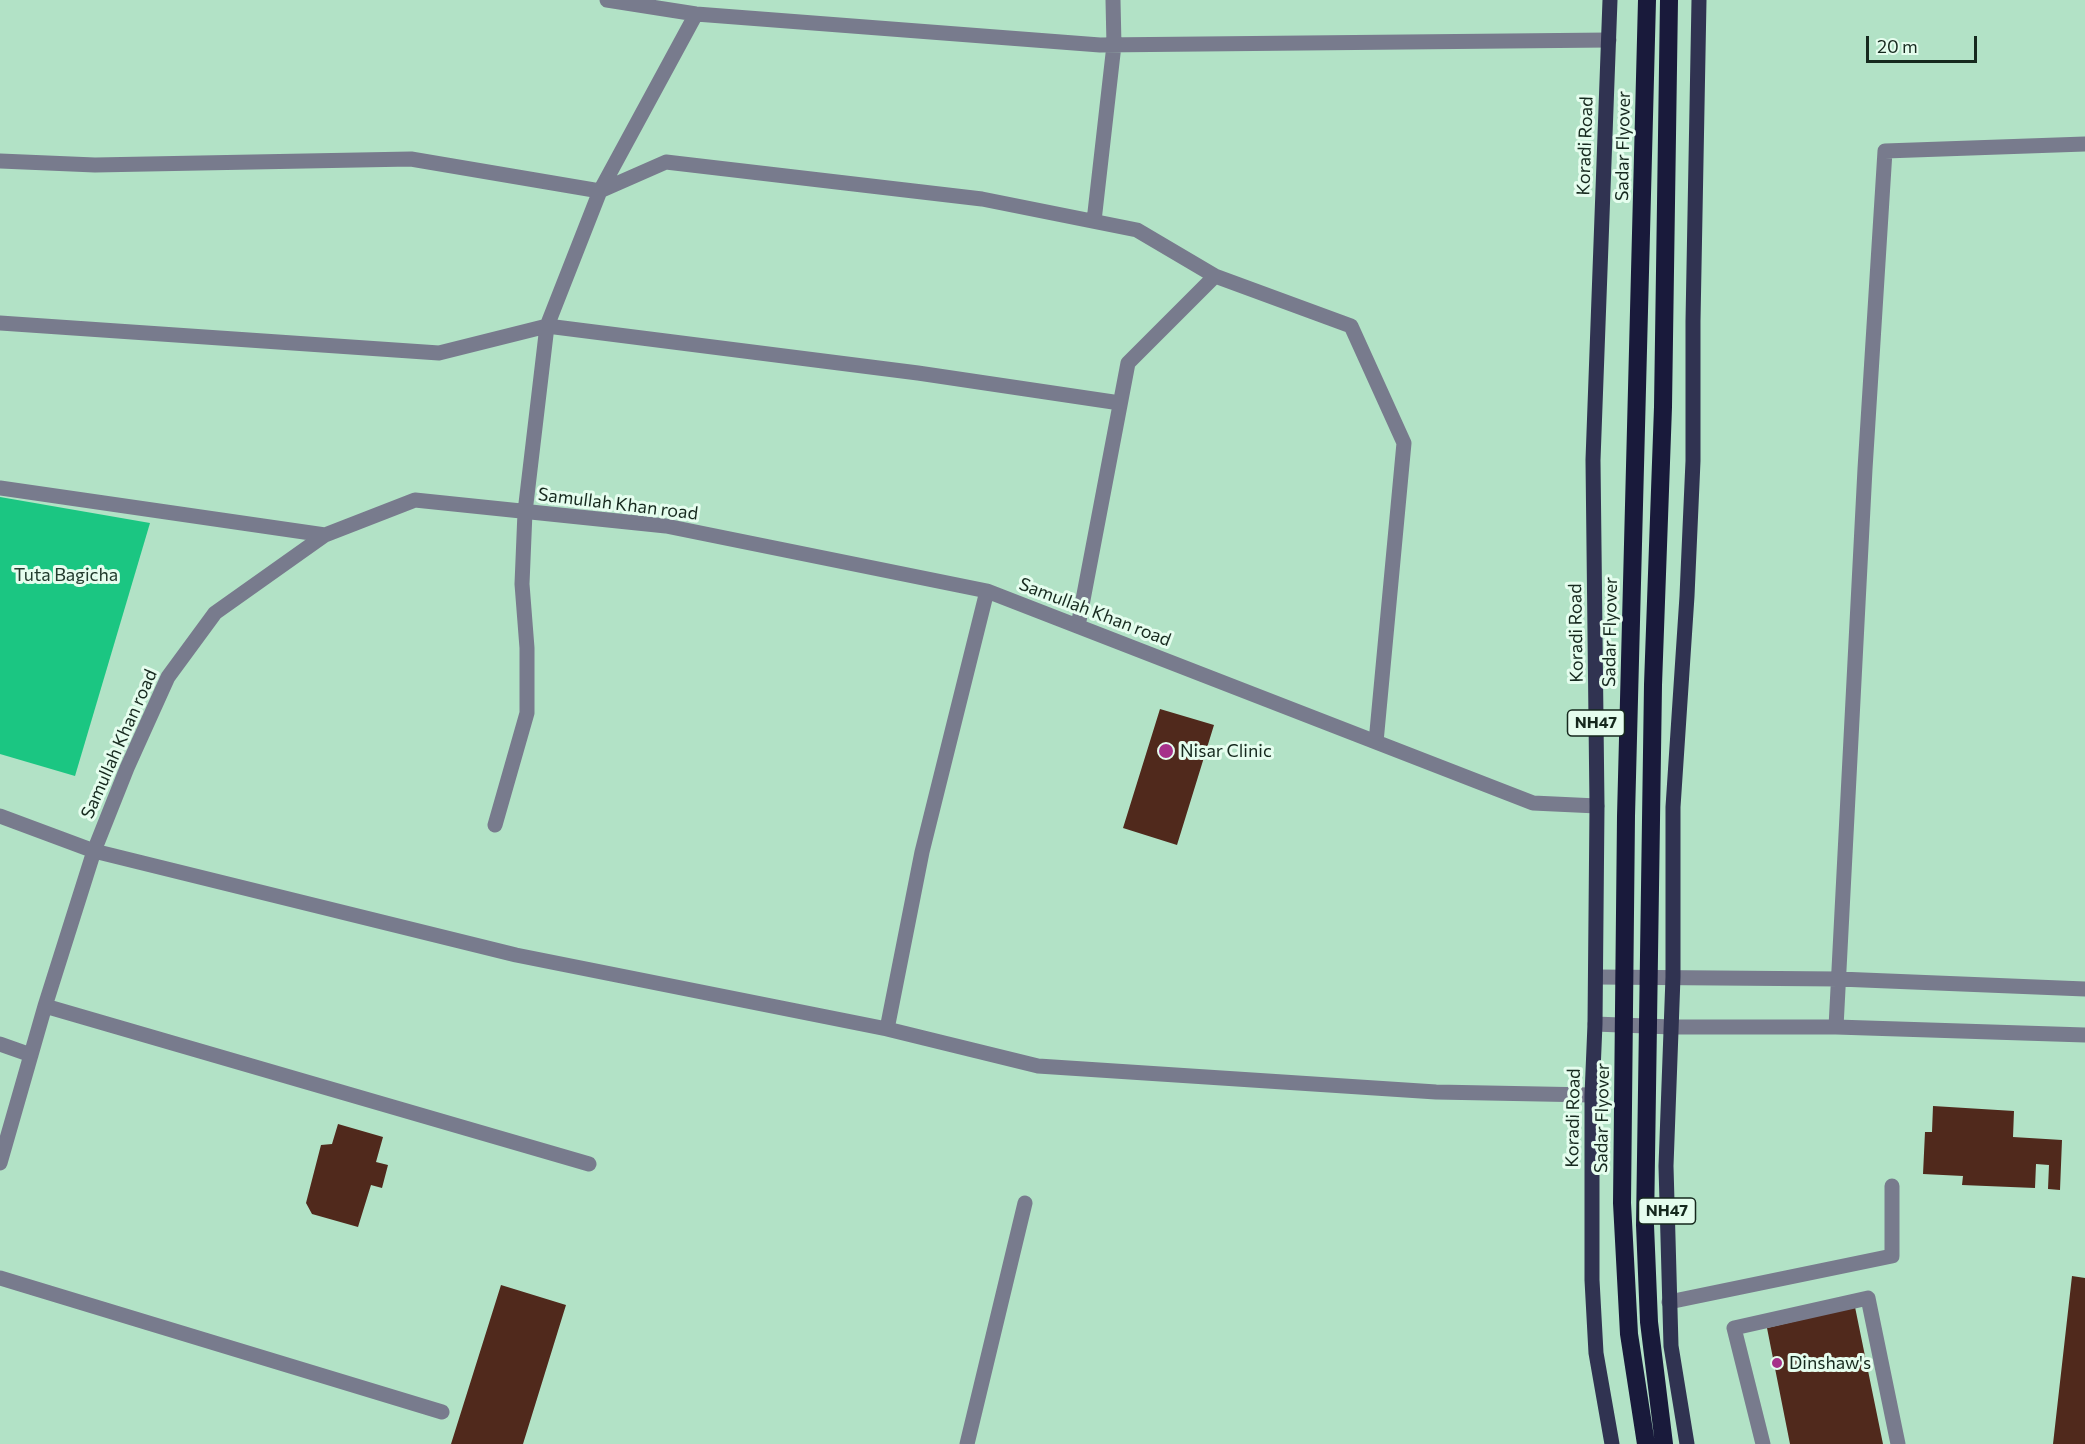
<!DOCTYPE html>
<html>
<head>
<meta charset="utf-8">
<style>
  body { margin:0 }
  #map { position:relative; width:2085px; height:1444px; overflow:hidden; background:#b2e2c6; font-family:Commissioner,sans-serif }
  canvas { display:block }
  .scale { position:absolute; left:1866px; top:36px; width:111px; height:27px; box-sizing:border-box; border:3px solid #16291e; border-top:0; padding-left:8px; font-size:18px; line-height:21px; white-space:nowrap; color:#16291e; -webkit-text-stroke:4px #e5fdee; paint-order:stroke }
</style>
</head>
<body>
<div id="map">
<canvas width="2085" height="1444"></canvas>
<div class="scale">20 m</div>
</div>
<script>
const ctx = document.querySelector('canvas').getContext('2d');
ctx.lineJoin = 'round';
function paint(path, color) { ctx.fillStyle = color; ctx.fill(path, 'evenodd'); }
const toPath = rows => new Path2D(rows.map(r => 'M' + r).join(''));
function strokePath(path, color, width, dash) { ctx.strokeStyle = color; ctx.lineWidth = width; ctx.lineCap = dash ? 'butt' : 'round'; ctx.setLineDash(dash || []); ctx.stroke(path); }
function label(font, color, halo, rows, align = 'center') {
  ctx.font = font + ' Commissioner,sans-serif'; ctx.lineWidth = 6; ctx.setLineDash([]); ctx.textBaseline = 'middle'; ctx.strokeStyle = halo; ctx.fillStyle = color; for (const [text, x, y, turn = 0] of rows) {
    ctx.save(); ctx.translate(x, y); ctx.rotate((+turn || 0) * Math.PI / 180); ctx.textAlign = isNaN(turn) ? turn : align; if (halo) ctx.strokeText(text, 0, 0); ctx.fillText(text, 0, 0); ctx.restore();
  }
}
const green = toPath([
  [0,497,150,523,75,776,0,754]
]);
const building = toPath([
  [1160,709,1214,725,1177,845,1123,828],
  [1933,1106,2014,1111,2013,1137,2062,1140,2060,1190,2048,1189,2049,1165,2036,1164,2035,1188,1962,1185,1963,1176,1923,1174,1925,1132,1932,1132],
  [338,1124,383,1137,376,1162,388,1165,382,1188,371,1185,358,1227,312,1214,306,1203,321,1145,332,1144],
  [2072,1276,2085,1278,2085,1444,2053,1444],
  [501,1285,566,1305,523,1444,451,1444],
  [1855,1307,1883,1444,1790,1444,1767,1328]
]);
const minor = toPath([
  [607,0,696,14,1100,45,1609,40],
  [696,14,600,191,666,162,982,199,1137,230,1215,276,1351,326,1404,443,1376,742],
  [0,161,95,165,411,159,600,191,547,326,918,373,1120,403],
  [1094,221,1114,45,1113,0],
  [0,323,439,353,547,326,525,512,522,584,527,648,527,713,495,825],
  [0,488,325,535],
  [987,591,922,852,887,1029,1038,1066,1436,1092,1592,1095],
  [1078,626,1128,363,1215,276],
  [0,816,94,851,516,955,887,1029],
  [1596,977,1839,979,2085,989],
  [45,1006,589,1164],
  [1595,1024,1672,1027,1836,1027,2085,1035],
  [1836,1027,1865,469,1885,151,2085,144],
  [0,1044,31,1055],
  [0,1163,45,1006,94,851,127,768,168,677,215,613,325,535,415,500,666,526,987,591,1533,803,1597,806],
  [0,1278,442,1412],
  [1669,1302,1892,1256,1892,1186],
  [967,1444,1025,1203],
  [1763,1444,1734,1328,1868,1298,1898,1444]
]);
const major = toPath([
  [1610,0,1593,460,1597,806,1595,1024,1592,1095,1592,1280,1596,1353,1612,1444],
  [1687,1444,1671,1346,1666,1166,1673,977,1673,807,1687,596,1693,461,1693,321,1699,0]
]);
const highwayBridge = toPath([
  [1646,1444,1629,1334,1622,1203,1626,816,1647,0],
  [1664,1444,1649,1322,1645,1225,1653,685,1663,407,1669,0]
]);
const markers = [
  [1166,751,8,"#a6318a"],
  [1777,1363,6,"#a6318a"]
];
const shields = [
  [1596,723,57],
  [1667,1211,57]
];
const shieldNames = [
  ["NH47",1596,723],
  ["NH47",1667,1211]
];
const streetNames = [
  ["Koradi Road",1585,146,-88],
  ["Sadar Flyover",1623,146,-89],
  ["Samullah Khan road",618,504,7],
  ["Samullah Khan road",1095,612,21],
  ["Sadar Flyover",1610,632,-89],
  ["Koradi Road",1576,633,-91],
  ["Samullah Khan road",119,744,-66],
  ["Koradi Road",1573,1118,-89],
  ["Sadar Flyover",1602,1118,-89]
];
const parkNames = [
  ["Tuta Bagicha",66,575]
];
const poiNames = [
  ["Nisar Clinic",1180,751],
  ["Dinshaw's",1789,1363]
];
paint(green, '#1bc682');
paint(building, '#50291c');
strokePath(minor, '#787b8d', 15);
strokePath(major, '#303351', 15);
strokePath(highwayBridge, '#191a3b', 18);
for (const [x, y, r, color] of markers) { const dot = new Path2D(); dot.arc(x, y, r, 0, 2 * Math.PI); ctx.fillStyle = color; ctx.fill(dot); strokePath(dot, '#e5fdee', 2); }
for (const [x, y, w] of shields) { const box = new Path2D(); box.roundRect(x - w / 2, y - 13, w, 26, 4.5); ctx.fillStyle = '#e5fdee'; ctx.fill(box); strokePath(box, '#16291e', 1.5); }
label('bold 16px', '#16291e', null, shieldNames);
label('18px', '#16291e', '#e5fdee', streetNames);
label('18px', '#213a2c', '#e5fdee', parkNames);
label('18px', '#16291e', '#e5fdee', poiNames, 'left');
</script>
</body>
</html>
